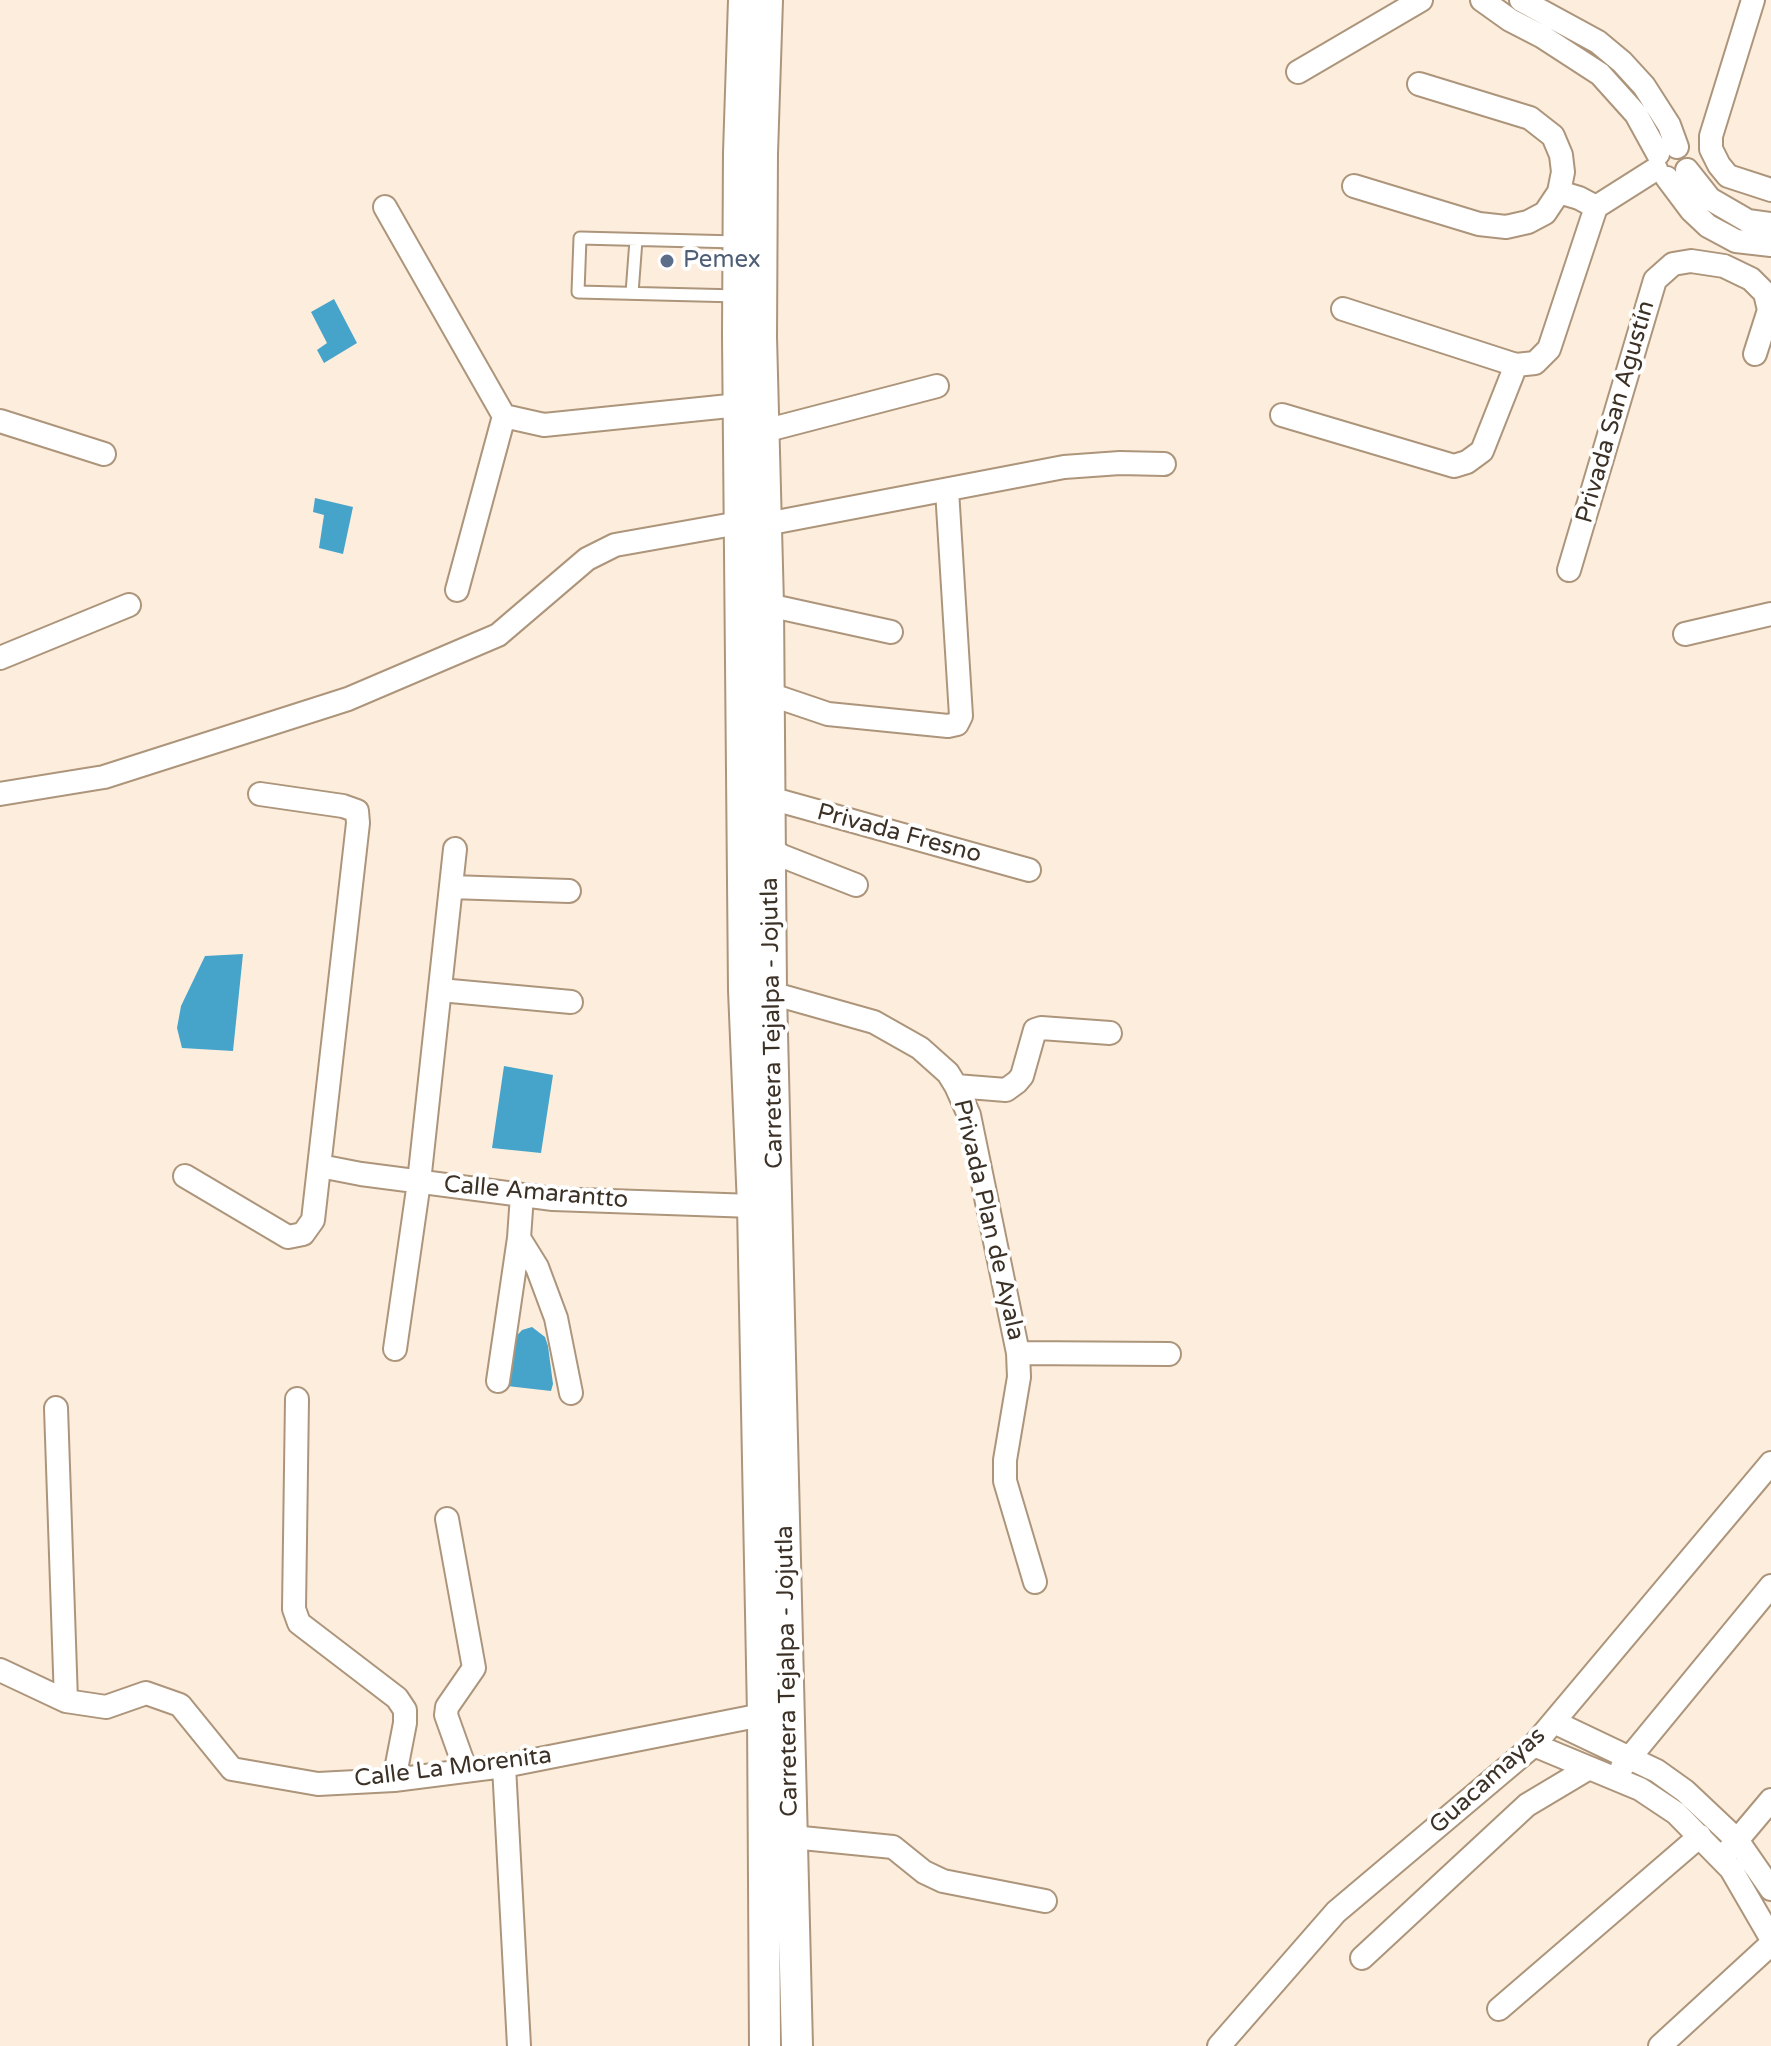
<!DOCTYPE html>
<html>
<head>
<meta charset="utf-8">
<style>
  body { margin:0 }
  canvas { display:block; background:#fceddc }
</style>
</head>
<body>
<canvas width="1771" height="2046"></canvas>
<script>
const ctx = document.querySelector('canvas').getContext('2d');
ctx.lineJoin = 'round';
function paint(path, color) { ctx.fillStyle = color; ctx.fill(path, 'evenodd'); }
const toPath = rows => new Path2D(rows.map(r => 'M' + r).join(''));
function strokePath(path, color, width, dash) { ctx.strokeStyle = color; ctx.lineWidth = width; ctx.lineCap = dash ? 'butt' : 'round'; ctx.setLineDash(dash || []); ctx.stroke(path); }
function label(font, color, halo, rows, align = 'center') {
  ctx.font = font + ' "Varela Round",sans-serif'; ctx.lineWidth = 8; ctx.setLineDash([]); ctx.textBaseline = 'middle'; ctx.strokeStyle = halo; ctx.fillStyle = color; for (const [text, x, y, turn = 0] of rows) {
    ctx.save(); ctx.translate(x, y); ctx.rotate((+turn || 0) * Math.PI / 180); ctx.textAlign = isNaN(turn) ? turn : align; if (halo) ctx.strokeText(text, 0, 0); ctx.fillText(text, 0, 0); ctx.restore();
  }
}
const water = toPath([
  [334,299,357,343,324,363,317,350,327,343,311,312],
  [315,498,353,507,343,554,319,548,324,515,313,512],
  [243,954,233,1051,182,1048,177,1028,181,1006,205,956],
  [504,1066,553,1075,541,1153,492,1148],
  [532,1327,545,1337,548,1346,553,1384,551,1391,507,1386,507,1374,514,1360,512,1341,522,1330]
]);
const service = toPath([
  [737,242,580,238,578,292,738,296],
  [632,293,636,240]
]);
const minor = toPath([
  [1482,0,1510,20,1543,37,1600,74,1636,114,1658,154],
  [1521,0,1598,42,1622,62,1644,86,1669,125,1677,147],
  [1753,0,1711,136,1711,149,1719,165,1728,176,1771,190],
  [1298,72,1421,0],
  [1687,170,1710,199,1748,221,1771,224],
  [1667,178,1691,210,1708,226,1736,241,1771,245],
  [1354,186,1479,224,1506,227,1528,222,1545,213,1559,192,1563,172,1561,155,1553,136,1530,118,1419,84],
  [1559,192,1579,198,1596,207],
  [385,207,504,416],
  [1596,207,1656,169],
  [1343,309,1516,365,1535,363,1549,349,1596,207],
  [1282,415,1454,466,1467,462,1482,451,1516,365],
  [0,421,104,454],
  [764,431,937,386],
  [766,524,1064,467,1120,463,1164,464],
  [1569,570,1655,280,1673,264,1691,261,1724,266,1751,279,1765,293,1769,310,1755,354],
  [457,590,504,416,544,425,739,405],
  [768,605,891,632],
  [1685,634,1771,614],
  [0,658,129,605],
  [769,694,828,714,948,726,957,724,961,716,947,490],
  [0,794,104,777,348,699,498,635,587,559,615,545,739,523],
  [770,798,1029,870],
  [771,849,782,856,856,885],
  [451,887,569,891],
  [440,990,571,1002],
  [771,993,874,1022,920,1048,948,1073,956,1086,969,1115,1018,1353,1019,1377,1005,1460,1005,1481,1035,1582],
  [956,1086,1006,1090,1017,1082,1022,1076,1035,1030,1041,1028,1110,1033],
  [320,1166,361,1174,553,1199,753,1206],
  [185,1176,288,1237,303,1234,313,1220,358,823,357,811,343,806,260,794],
  [519,1238,537,1267,556,1318,571,1393],
  [395,1349,419,1182,455,849],
  [1018,1353,1169,1354],
  [498,1381,519,1238,522,1195],
  [297,1399,294,1609,299,1623,397,1698,405,1710,405,1723,394,1780],
  [56,1408,66,1701],
  [447,1519,474,1668,447,1707,446,1715,466,1771],
  [0,1670,66,1701,106,1707,146,1693,180,1705,232,1769,318,1784,394,1780,504,1766,777,1712],
  [1554,1722,1657,1771,1685,1791,1737,1840,1771,1889],
  [1534,1745,1640,1789,1676,1813,1731,1869,1771,1938],
  [504,1766,519,2046],
  [1622,1767,1771,1586],
  [792,1837,893,1847,924,1872,943,1881,1045,1901],
  [1728,1851,1771,1800],
  [1362,1958,1527,1805,1589,1768],
  [1499,2009,1700,1836],
  [1219,2046,1336,1912,1534,1745,1771,1463],
  [1660,2046,1771,1944]
]);
const secondary = toPath([
  [744,0,739,153,738,335,744,990,753,1206,763,1714,765,2046],
  [767,0,762,153,761,337,768,605,771,993,797,2046]
]);
const markers = [
  [667,261,8,"#5c6f8a"]
];
const serviceNames = [
  ["Pemex",683,261]
];
const streetNames = [
  ["Privada San Agustín",1616,412,-74],
  ["Privada Fresno",899,834,15],
  ["Carretera Tejalpa - Jojutla",773,1023,-91],
  ["Calle Amarantto",536,1193,5],
  ["Privada Plan de Ayala",988,1220,77],
  ["Carretera Tejalpa - Jojutla",788,1671,-91],
  ["Calle La Morenita",453,1768,-7],
  ["Guacamayas",1488,1781,-42]
];
paint(water, '#46a4ca');
strokePath(service, '#ad957b', 15);
strokePath(minor, '#ad957b', 26);
strokePath(secondary, '#ad957b', 34);
strokePath(service, '#fff', 11);
strokePath(minor, '#fff', 22);
strokePath(secondary, '#fff', 30);
for (const [x, y, r, color] of markers) { const dot = new Path2D(); dot.arc(x, y, r, 0, 2 * Math.PI); ctx.fillStyle = color; ctx.fill(dot); strokePath(dot, '#fff', 3); }
label('24px', '#4e5e75', '#fff', serviceNames, 'left');
label('24px', '#3b3126', '#fff', streetNames);
</script>
</body>
</html>
